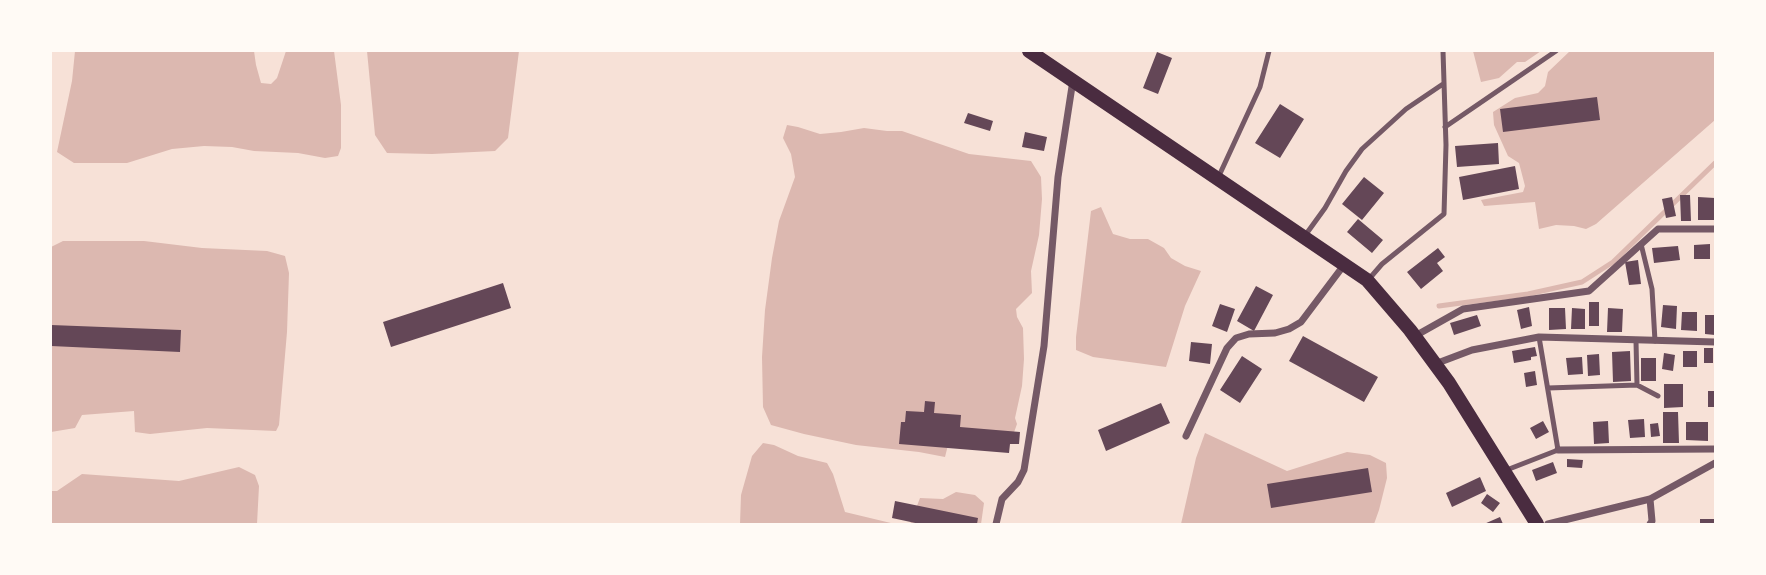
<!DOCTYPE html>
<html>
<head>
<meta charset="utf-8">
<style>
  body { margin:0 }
  #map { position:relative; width:1766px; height:575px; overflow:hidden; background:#f7e1d7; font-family:Ubuntu,sans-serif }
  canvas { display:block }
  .frame { position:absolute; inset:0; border:52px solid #fffaf5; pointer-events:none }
</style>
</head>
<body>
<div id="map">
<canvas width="1766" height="575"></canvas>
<div class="frame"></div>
</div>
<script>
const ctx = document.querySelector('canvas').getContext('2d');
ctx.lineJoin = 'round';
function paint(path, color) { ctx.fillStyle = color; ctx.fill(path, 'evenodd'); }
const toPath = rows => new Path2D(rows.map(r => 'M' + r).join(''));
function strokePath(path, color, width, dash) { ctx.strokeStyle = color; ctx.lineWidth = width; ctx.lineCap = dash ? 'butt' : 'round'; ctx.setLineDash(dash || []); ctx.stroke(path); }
const water = toPath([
  [75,51,254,51,256,65,261,83,271,84,277,78,286,51,334,51,341,105,341,148,338,156,325,158,298,153,254,151,232,147,204,146,172,149,127,163,74,163,57,152,72,81],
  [367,51,519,51,508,138,495,151,432,154,387,153,375,135],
  [1473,51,1541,51,1525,62,1517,62,1499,78,1481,82],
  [1570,51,1715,51,1715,120,1596,224,1586,229,1574,226,1556,225,1539,229,1535,202,1484,206,1481,200,1523,192,1525,186,1519,163,1508,156,1494,125,1493,112,1515,98,1538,93,1545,86,1548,72],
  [787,125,798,127,820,134,841,132,864,128,887,131,902,131,969,154,1031,161,1041,177,1042,199,1039,235,1031,271,1032,293,1016,309,1017,317,1023,328,1024,359,1022,386,1015,418,1017,424,1012,438,951,433,945,457,919,452,856,445,804,434,771,425,763,407,762,357,765,310,772,258,779,221,795,177,791,154,783,138],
  [1101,207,1113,234,1130,239,1148,239,1164,248,1171,258,1185,266,1201,271,1185,306,1166,367,1093,357,1076,350,1076,337,1091,211],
  [63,241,144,241,202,248,267,251,285,256,289,273,287,332,279,425,276,431,207,428,150,434,135,432,134,411,82,415,75,428,51,432,51,247],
  [1205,433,1287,471,1347,452,1370,455,1386,463,1387,478,1379,510,1374,524,1181,524,1196,458],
  [763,443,774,445,798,456,827,463,833,474,845,512,895,524,740,524,741,495,752,456],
  [239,467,255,475,259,486,257,524,51,524,51,491,57,491,82,474,179,481],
  [956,492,975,495,984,503,981,524,910,524,920,498,943,499]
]);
const stream = toPath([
  [1439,306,1528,294,1582,282,1613,262,1715,163]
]);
const building = toPath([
  [1157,52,1172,58,1158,94,1143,88],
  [1597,97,1600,120,1503,132,1500,109],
  [1280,104,1304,119,1280,158,1255,143],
  [968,113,993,121,990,131,964,123],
  [1025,132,1047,137,1044,151,1022,147],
  [1498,143,1499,164,1457,167,1455,146],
  [1515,166,1519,189,1463,200,1459,177],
  [1364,177,1384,193,1362,220,1342,204],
  [1680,195,1690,195,1691,221,1681,221],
  [1672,197,1676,216,1666,218,1662,199],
  [1698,197,1715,198,1715,220,1698,220],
  [1358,219,1383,240,1372,253,1347,232],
  [1710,244,1710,259,1694,259,1694,245],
  [1678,246,1680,260,1654,263,1652,248],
  [1438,248,1445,257,1437,263,1443,271,1421,289,1407,272],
  [1638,260,1641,284,1629,285,1625,262],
  [503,283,511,308,391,347,383,322],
  [1256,286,1273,295,1254,331,1237,321],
  [1589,302,1599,302,1599,326,1589,326],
  [1220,304,1235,309,1227,332,1212,326],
  [1663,305,1677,306,1676,329,1661,327],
  [1529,307,1532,326,1521,329,1517,310],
  [1549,308,1565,308,1566,329,1549,330],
  [1572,308,1585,309,1585,329,1571,329],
  [1608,308,1623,309,1622,332,1607,332],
  [1682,312,1697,312,1697,331,1681,330],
  [1477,315,1481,326,1454,335,1450,323],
  [1705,315,1715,315,1715,335,1705,334],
  [51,325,181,330,180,352,51,346],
  [1303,336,1378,377,1364,402,1289,361],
  [1191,342,1212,344,1210,364,1189,361],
  [1535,347,1537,356,1531,357,1531,360,1514,363,1512,351],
  [1704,348,1713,348,1713,363,1704,363],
  [1630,351,1631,381,1613,382,1612,352],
  [1683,351,1697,351,1697,367,1683,367],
  [1664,353,1675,355,1673,371,1662,369],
  [1599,354,1600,375,1588,376,1587,355],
  [1242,356,1262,369,1240,403,1220,390],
  [1582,357,1583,374,1568,375,1566,358],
  [1641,358,1656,358,1656,381,1641,381],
  [1535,371,1537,385,1526,387,1524,373],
  [1664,384,1683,384,1683,407,1664,408],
  [1708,391,1715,391,1715,407,1708,407],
  [925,401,935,402,934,413,961,415,960,427,1020,432,1019,444,1010,444,1009,453,899,444,901,422,905,422,906,411,924,412],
  [1161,403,1170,423,1106,451,1098,430],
  [1663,412,1678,412,1679,443,1663,443],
  [1644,419,1645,437,1630,438,1628,420],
  [1543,421,1549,432,1536,439,1530,428],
  [1608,421,1609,443,1594,444,1593,422],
  [1686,422,1708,422,1708,441,1686,440],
  [1658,423,1660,436,1651,437,1650,424],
  [1567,459,1583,460,1582,468,1567,467],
  [1553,462,1557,473,1536,481,1532,470],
  [1368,468,1372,492,1271,508,1267,484],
  [1480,477,1486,491,1452,507,1446,493],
  [1487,494,1500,503,1493,512,1481,503],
  [895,501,978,518,977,524,920,524,892,518],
  [1500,517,1503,524,1484,524],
  [1700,519,1715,519,1715,524,1700,524]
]);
const service = toPath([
  [1445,127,1556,51],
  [1218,178,1260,87,1269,51],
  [1304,237,1325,208,1346,171,1362,149,1406,109,1443,84],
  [1641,244,1652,289,1655,341],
  [1369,279,1382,264,1444,214,1446,145,1443,51],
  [1636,341,1637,385,1658,396],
  [1548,388,1637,385],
  [1504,471,1558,450,1539,337]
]);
const minor = toPath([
  [1415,336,1463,309,1589,291,1658,229,1715,229],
  [1435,364,1472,350,1539,337,1715,342],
  [1186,436,1227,348,1236,338,1249,334,1275,333,1289,329,1301,322,1344,265],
  [1558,450,1715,449],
  [1650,499,1652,521,1650,524],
  [996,524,1002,499,1018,482,1024,470,1044,346,1058,177,1073,80],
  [1548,524,1650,499,1715,463]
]);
const secondary = toPath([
  [1029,51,1367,280,1410,330,1449,383,1537,524]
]);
paint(water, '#dcb8b0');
strokePath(stream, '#dcb8b0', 5);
paint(building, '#644757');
strokePath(service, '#755966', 5);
strokePath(minor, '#755966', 7);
strokePath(secondary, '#4a2c40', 14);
</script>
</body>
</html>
